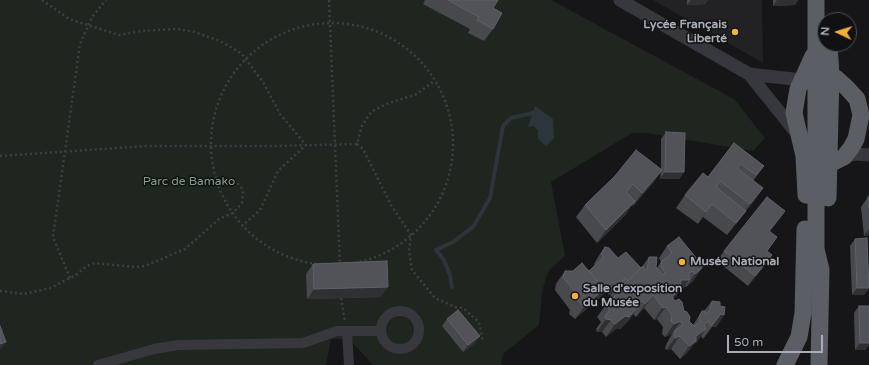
<!DOCTYPE html>
<html>
<head>
<meta charset="utf-8">
<style>
  body { margin:0 }
  #map { position:relative; width:869px; height:365px; overflow:hidden; background:#161618; font-family:"Varela Round",sans-serif }
  canvas { display:block }
  .north { position:absolute; left:817px; top:12px; width:40px; height:40px; box-sizing:border-box; background:#111113; border:1px solid #4d4f55; border-radius:50%; rotate:274deg; font-size:11px; font-weight:700; line-height:16px; text-align:center; color:#a8adb8 }
  .north::after { content:''; display:block; margin:auto; width:14px; height:18px; background:#f2b134; clip-path:polygon(50% 0,100% 100%,50% 72%,0 100%) }
  .scale { position:absolute; left:727px; top:335px; width:96px; height:18px; box-sizing:border-box; border:2px solid #a8adb8; border-top:0; padding-left:5px; font-size:12px; line-height:14px; white-space:nowrap; color:#a8adb8; -webkit-text-stroke:3px #111113; paint-order:stroke }
</style>
</head>
<body>
<div id="map">
<canvas width="869" height="365"></canvas>
<div class="north">N</div>
<div class="scale">50 m</div>
</div>
<script>
const ctx = document.querySelector('canvas').getContext('2d');
ctx.lineJoin = 'round';
function paint(path, color) { ctx.fillStyle = color; ctx.fill(path, 'evenodd'); }
const toPath = rows => new Path2D(rows.map(r => 'M' + r).join(''));
function strokePath(path, color, width, dash) { ctx.strokeStyle = color; ctx.lineWidth = width; ctx.lineCap = dash ? 'butt' : 'round'; ctx.setLineDash(dash || []); ctx.stroke(path); }
function label(font, color, halo, rows, align = 'center') {
  ctx.font = font + ' "Varela Round",sans-serif'; ctx.lineWidth = 3; ctx.setLineDash([]); ctx.textBaseline = 'middle'; ctx.strokeStyle = halo; ctx.fillStyle = color; for (const [text, x, y, turn = 0] of rows) {
    ctx.save(); ctx.translate(x, y); ctx.rotate((+turn || 0) * Math.PI / 180); ctx.textAlign = isNaN(turn) ? turn : align; if (halo) ctx.strokeText(text, 0, 0); ctx.fillText(text, 0, 0); ctx.restore();
  }
}
const built = toPath([
  [653,0,762,0,763,63]
]);
const green = toPath([
  [0,0,551,0,734,99,765,138,753,151,647,133,632,133,551,182,565,256,549,270,546,278,542,292,539,325,503,354,501,365,373,365,349,339,331,339,326,365,0,365]
]);
const water = toPath([
  [535,106,553,119,554,138,546,146,538,139,538,130,533,126,528,127]
]);
const stream = toPath([
  [452,287,450,275,444,260,436,250,453,242,473,227,490,198,503,126,511,118,533,113]
]);
const path = toPath([
  [42,0,69,19,119,35,141,31,178,29,194,32,220,41,241,53,263,82,280,114,306,145,278,171,260,210,242,226],
  [329,0,340,266],
  '211 144a121 121 0 1 1 242 0a121 121 0 1 1-242 0Z',
  [357,144,363,149,391,205,411,235,409,251,412,270,435,298,455,307,463,308,479,322,483,342],
  [0,156,147,146,276,146,357,144,362,126,371,112,386,104,417,94,434,81],
  [70,278,53,237,80,44,92,17,106,0],
  [0,291,24,294,50,288,76,275,87,266,95,263,134,267,145,266,185,249,219,219,233,213,242,203,243,192,241,187,234,180,219,180],
  [341,298,345,321]
]);
const minor = toPath([
  '381 330a19 19 0 1 1 38 0a19 19 0 1 1-38 0Z',
  [347,331,349,365],
  [98,365,154,349,178,345,303,343,337,331,381,331]
]);
const tertiary = toPath([
  [620,0,749,74,802,80],
  [749,74,798,135],
  [844,157,856,154,869,155]
]);
const trunk = toPath([
  [816,0,816,249,821,270,819,365],
  [824,73,836,78,847,88,857,99,861,115,856,139,851,148,844,157,830,164],
  [806,195,804,156,794,113,798,89,813,56],
  [828,198,831,75,829,44],
  [785,365,799,337,803,313,805,229]
]);
const wall = toPath([
  [425,0,498,0,493,8,493,29,484,41,468,33,470,29,423,4],
  [687,0,708,0,705,4,687,5],
  [773,0,798,0,795,5,773,6],
  [666,132,684,172,679,179,660,179,661,172,653,183,633,206,632,205,626,214,597,243,576,217,585,205,661,169,661,139],
  [734,143,764,166,753,181,763,188,754,201,727,235,703,217,698,224,676,208,685,195,708,177],
  [868,197,869,197,869,236,864,236,861,207],
  [785,211,770,231,770,247,767,251,772,255,765,265,748,286,717,261,724,251],
  [855,239,869,279,869,288,864,295,852,295,850,246],
  [667,246,702,268,693,281,686,287,685,286,680,293,678,293,673,299,684,311,689,321,693,325,702,311,704,311,712,301,720,306,724,315,716,327,712,327,703,339,701,336,697,342,693,345,687,353,680,359,671,349,666,350,665,348,667,343,672,334,665,337,662,334,663,327,657,319,654,320,644,308,636,317,633,314,629,320,620,329,617,328,606,337,602,332,597,332,596,329,601,322,597,317,608,302,609,298,612,293,609,295,606,292,575,319,569,314,570,310,555,290,556,284,565,271,589,271,595,265,594,264,598,257,605,247,618,258,641,268,649,257,657,268,661,262,659,258],
  [313,264,381,297,307,299,306,274],
  [859,306,869,344,865,350,855,350,854,313],
  [447,319,475,343,463,352,442,326]
]);
const shadedWall = toPath([
  [691,0,708,0,705,4,687,5],
  [777,0,798,0,795,5,773,6],
  [662,170,653,183,633,206,642,193],
  [665,172,684,172,679,179,660,179],
  [763,188,754,201,741,217,750,204],
  [635,201,626,214,597,243,606,230],
  [712,204,703,217,698,224,706,212],
  [746,211,737,223,727,235,736,223],
  [785,211,778,221,762,241,769,231],
  [869,229,869,236,864,236],
  [772,255,765,265,748,286,755,276],
  [702,268,693,281,686,287,695,274],
  [692,271,685,280,689,280,680,293,678,293,671,302,666,307,657,319,654,320,681,280],
  [623,280,617,288,617,285,612,293,609,295,616,285],
  [613,282,606,292,575,319,584,307,604,289],
  [388,287,381,297,307,299,314,289],
  [857,288,869,288,864,295,852,295],
  [653,295,644,308,636,317,645,304],
  [642,301,629,320,620,329,617,328,606,337,615,324],
  [721,314,724,315,716,327,712,327,703,339],
  [606,319,611,320,602,332,597,332],
  [681,321,672,334,665,337,674,324],
  [708,321,699,333,706,329,697,342,693,345,687,353,680,359,704,325],
  [480,336,475,343,463,352,468,345],
  [680,336,671,349,666,350,675,338],
  [6,342,1,349,0,349,0,344],
  [860,343,869,343,869,344,865,350,855,350]
]);
const building = toPath([
  [448,0,498,0,493,8,502,13,493,29,477,20,479,17,448,0],
  [666,132,685,133,684,172,665,172,666,132],
  [734,143,764,166,756,175,741,164,737,168,763,188,750,204,720,181,716,187,746,211,736,223,712,204,706,212,685,195,703,173,708,177,734,143],
  [636,150,662,170,642,193,633,184,626,192,635,201,606,230,585,205,615,176,636,150],
  [767,197,785,211,769,231,777,237,767,251,772,255,755,276,724,251,767,197],
  [868,197,869,197,869,208,868,197],
  [679,237,702,265,702,268,695,274,692,271,689,274,689,280,681,280,680,290,672,297,675,301,679,299,682,302,684,311,687,312,690,317,689,321,694,326,700,322,699,317,702,311,705,311,706,314,710,310,712,301,720,302,720,306,725,307,724,315,721,314,711,326,708,321,704,325,706,329,696,336,696,341,689,346,680,336,675,338,674,336,675,330,683,325,681,321,674,324,671,321,672,315,666,307,663,308,653,295,645,304,642,301,636,305,637,308,629,317,625,316,615,324,611,320,606,319,605,316,610,310,606,305,617,294,617,285,624,284,622,282,625,278,628,281,643,266,644,270,647,270,649,257,657,257,656,267,663,275,665,273,661,266,661,262,672,253,667,246,679,237],
  [867,238,869,288,857,288,855,239,867,238],
  [605,247,609,248,618,258,626,252,641,268,628,281,625,278,623,280,616,285,613,282,602,292,604,289,589,271,604,257,601,254,605,247],
  [387,261,388,287,314,289,313,264,387,261],
  [582,263,604,289,584,307,578,301,579,297,563,277,565,271,573,271,582,263],
  [859,306,869,306,869,343,860,343,859,306],
  [458,310,480,336,468,345,447,319,458,310],
  [0,326,6,342,0,344,0,326]
]);
const markers = [
  [735,32,4,"#f2b134"],
  [682,262,4,"#f2b134"],
  [575,296,4,"#f2b134"]
];
const poiNames = [
  ["Lycée Français",727,25,"right"],
  ["Liberté",727,39,"right"],
  ["Musée National",690,262],
  ["Salle d'exposition",583,289],
  ["du Musée",583,303]
];
const parkNames = [
  ["Parc de Bamako",189,182]
];
paint(built, '#222225');
paint(green, '#1e261f');
paint(water, '#2c353c');
strokePath(stream, '#2c353c', 4);
strokePath(path, '#3d3f44', 2.5, [2, 3]);
strokePath(minor, '#37383d', 10);
strokePath(tertiary, '#37383d', 13);
strokePath(trunk, '#5b5e65', 17);
paint(wall, '#47494d');
paint(shadedWall, '#2f3033');
paint(building, '#525359');
strokePath(building, '#5f6168', 1);
for (const [x, y, r, color] of markers) { const dot = new Path2D(); dot.arc(x, y, r, 0, 2 * Math.PI); ctx.fillStyle = color; ctx.fill(dot); strokePath(dot, '#111113', 1.5); }
label('bold 12px', '#a8adb8', '#111113', poiNames, 'left');
label('12px', '#7fa381', '#111113', parkNames);
</script>
</body>
</html>
